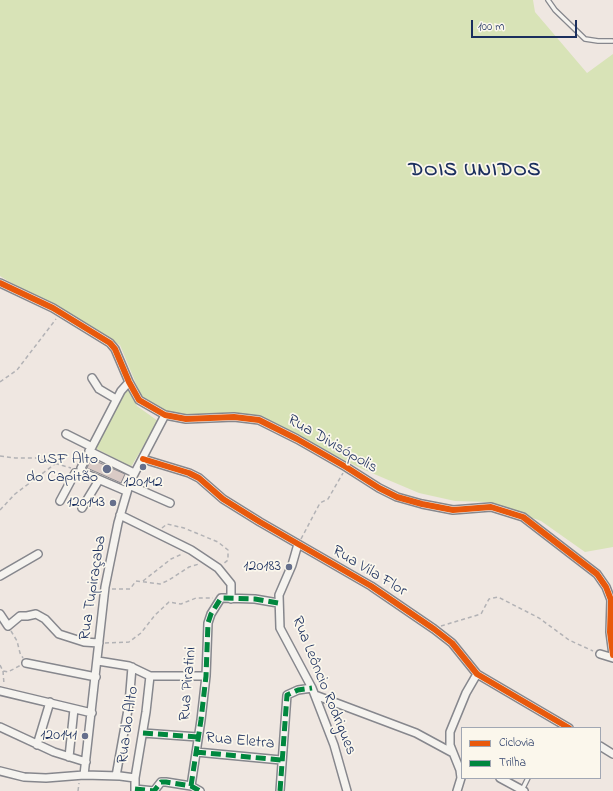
<!DOCTYPE html>
<html>
<head>
<meta charset="utf-8">
<style>
  body { margin:0 }
  #map { position:relative; width:613px; height:791px; overflow:hidden; background:#efe7e1; font-family:"Indie Flower",sans-serif }
  canvas { display:block }
  .legend { position:absolute; left:461px; top:727px; width:140px; height:52px; box-sizing:border-box; background:#fbf7ec; border:1px solid #a1a7b3; margin:0; padding:5px 7px; list-style:none; font-size:12px; color:#1b2f5e }
  .legend li { display:flex; align-items:center; gap:8px; height:20px }
  .legend b { width:20px; border:1px solid #a1a7b3 }
  .scale { position:absolute; left:471px; top:20px; width:106px; height:18px; box-sizing:border-box; border:2px solid #1b2f5e; border-top:0; padding-left:5px; font-size:12px; line-height:14px; white-space:nowrap; color:#1b2f5e; -webkit-text-stroke:3px #fbf7ec; paint-order:stroke }
</style>
</head>
<body>
<div id="map">
<canvas width="613" height="791"></canvas>
<ul class="legend">
<li><b style="height:5px;background:#e8590c"></b>Ciclovia</li>
<li><b style="height:5px;background:#00873e"></b>Trilha</li>
</ul>
<div class="scale">100 m</div>
</div>
<script>
const ctx = document.querySelector('canvas').getContext('2d');
ctx.lineJoin = 'round';
function paint(path, color) { ctx.fillStyle = color; ctx.fill(path, 'evenodd'); }
const toPath = rows => new Path2D(rows.map(r => 'M' + r).join(''));
function strokePath(path, color, width, dash) { ctx.strokeStyle = color; ctx.lineWidth = width; ctx.lineCap = dash ? 'butt' : 'round'; ctx.setLineDash(dash || []); ctx.stroke(path); }
function label(font, color, halo, rows, align = 'center') {
  ctx.font = font + ' "Indie Flower",sans-serif'; ctx.lineWidth = 3.5; ctx.setLineDash([]); ctx.textBaseline = 'middle'; ctx.strokeStyle = halo; ctx.fillStyle = color; for (const [text, x, y, turn = 0] of rows) {
    ctx.save(); ctx.translate(x, y); ctx.rotate((+turn || 0) * Math.PI / 180); ctx.textAlign = isNaN(turn) ? turn : align; if (halo) ctx.strokeText(text, 0, 0); ctx.fillText(text, 0, 0); ctx.restore();
  }
}
const green = toPath([
  [0,0,533,0,535,12,587,73,613,54,613,547,585,552,541,521,488,502,455,501,419,493,360,468,255,415,206,420,175,420,144,403,120,345,57,311,0,276],
  [127,388,129,388,137,406,158,421,131,467,95,448,94,444]
]);
const building = toPath([
  [91,459,125,474,121,483,87,468,91,459]
]);
const path = toPath([
  [0,382,17,370,56,319],
  [0,456,15,458,37,458,71,468],
  [0,510,15,494,55,464],
  [162,528,167,524,184,528,218,542,228,550,228,560,223,564],
  [301,539,320,503,328,499,343,473],
  [143,581,171,559,182,554],
  [112,589,130,589,136,581,160,584,169,580,189,567,199,564],
  [441,626,481,614,489,599,498,597,539,618,569,640,593,651],
  [11,631,17,641,20,653,23,658],
  [105,643,129,642,141,633,155,615,169,602,181,604,196,598,213,598],
  [0,665,3,671,8,672,21,665],
  [3,671,4,684],
  [78,791,79,783]
]);
const service = toPath([
  [548,0,555,10,585,39,598,41,612,41],
  [522,790,528,778]
]);
const minor = toPath([
  [0,283,53,308,110,343,115,349,129,382,139,400,165,415,186,419,234,417,259,420,297,439,346,467,379,488,397,497,422,504,453,510,491,507,523,517,597,574,606,587,611,600,610,632,613,655],
  [92,378,99,389,116,399],
  [66,434,92,447],
  [89,451,134,473],
  [143,459,189,473,199,478,223,499,260,522,371,586,434,629,452,643,477,674,569,728],
  [129,485,170,503],
  [126,491,84,473,81,468,121,391,129,382],
  [60,501,75,473,82,472],
  [82,508,99,480],
  [120,515,191,550,218,568,231,584,231,599],
  [298,544,292,565,279,595,280,628,312,688,334,745,347,791],
  [0,576,38,554],
  [0,614,8,626,20,616,27,616,36,614,45,619,59,634,84,642,99,643],
  [600,654,613,658],
  [98,661,129,666,150,676,206,676],
  [26,663,96,677],
  [0,691,92,713],
  [315,695,416,733,453,753],
  [0,727,54,752,86,762],
  [143,733,198,737],
  [37,745,50,702],
  [600,746,613,754],
  [196,752,281,760],
  [69,757,74,709],
  [0,771,24,777,46,778,84,775,120,776,135,778,135,791],
  [84,775,105,587,118,523,130,482,165,415],
  [116,776,129,704,132,667],
  [135,778,146,712,150,676],
  [500,778,524,791],
  [191,786,201,720,206,676,208,623,211,614,221,598,223,598,255,599,278,603],
  [135,789,154,791,161,782,166,782,191,786,200,791],
  [280,791,287,695,298,690,312,688],
  [457,791,461,778,460,770,450,745,450,732,466,693,477,674]
]);
const quiet = toPath([
  [143,733,198,737],
  [196,752,281,760],
  [191,786,201,720,206,676,208,623,211,614,221,598,223,598,255,599,278,603],
  [135,789,154,791,161,782,166,782,191,786,200,791],
  [280,791,287,695,298,690,312,688]
]);
const cycleway = toPath([
  [0,283,53,308,110,343,115,349,129,382,139,400,165,415,186,419,234,417,259,420,297,439,346,467,379,488,397,497,422,504,453,510,491,507,523,517,597,574,606,587,611,600,610,632,613,655],
  [143,459,189,473,199,478,223,499,260,522,371,586,434,629,452,643,477,674,569,728]
]);
const markers = [
  [143,467,4,"#656f8c"],
  [107,469,5,"#656f8c"],
  [113,503,4,"#656f8c"],
  [289,567,4,"#656f8c"],
  [85,736,4,"#656f8c"]
];
const streetNames = [
  ["Rua Divisópolis",332,445,30],
  ["Rua Vila Flor",369,572,31],
  ["Rua Tupiraçaba",94,588,-81],
  ["Rua Piratini",189,684,-85],
  ["Rua Leôncio Rodrigues",323,686,68],
  ["Rua do Alto",129,725,-82],
  ["Rua Eletra",240,742,5]
];
const poiNames = [
  ["USF Alto",98,460],
  ["do Capitão",98,478],
  ["120142",143,483,"center"],
  ["120143",105,503],
  ["120183",281,567],
  ["120141",77,736]
];
const districtNames = [
  ["DOIS UNIDOS",475,172]
];
paint(green, '#d8e3b7');
paint(building, '#d9cac5');
strokePath(building, '#86878d', 1);
strokePath(service, '#86878d', 6);
strokePath(minor, '#86878d', 10);
strokePath(path, '#b2b2b5', 1.5, [4, 3]);
strokePath(service, '#f5f3ef', 3.5);
strokePath(minor, '#f5f3ef', 7);
strokePath(quiet, '#00873e', 5, [10, 5]);
strokePath(cycleway, '#e8590c', 6);
for (const [x, y, r, color] of markers) { const dot = new Path2D(); dot.arc(x, y, r, 0, 2 * Math.PI); ctx.fillStyle = color; ctx.fill(dot); strokePath(dot, '#fbf7ec', 1.5); }
label('16px', '#1b2f5e', '#fbf7ec', streetNames);
label('16px', '#1b2f5e', '#fbf7ec', poiNames, 'right');
ctx.letterSpacing = '1px';
label('bold 20px', '#1b2f5e', '#fbf7ec', districtNames);
ctx.letterSpacing = '0px';
</script>
</body>
</html>
